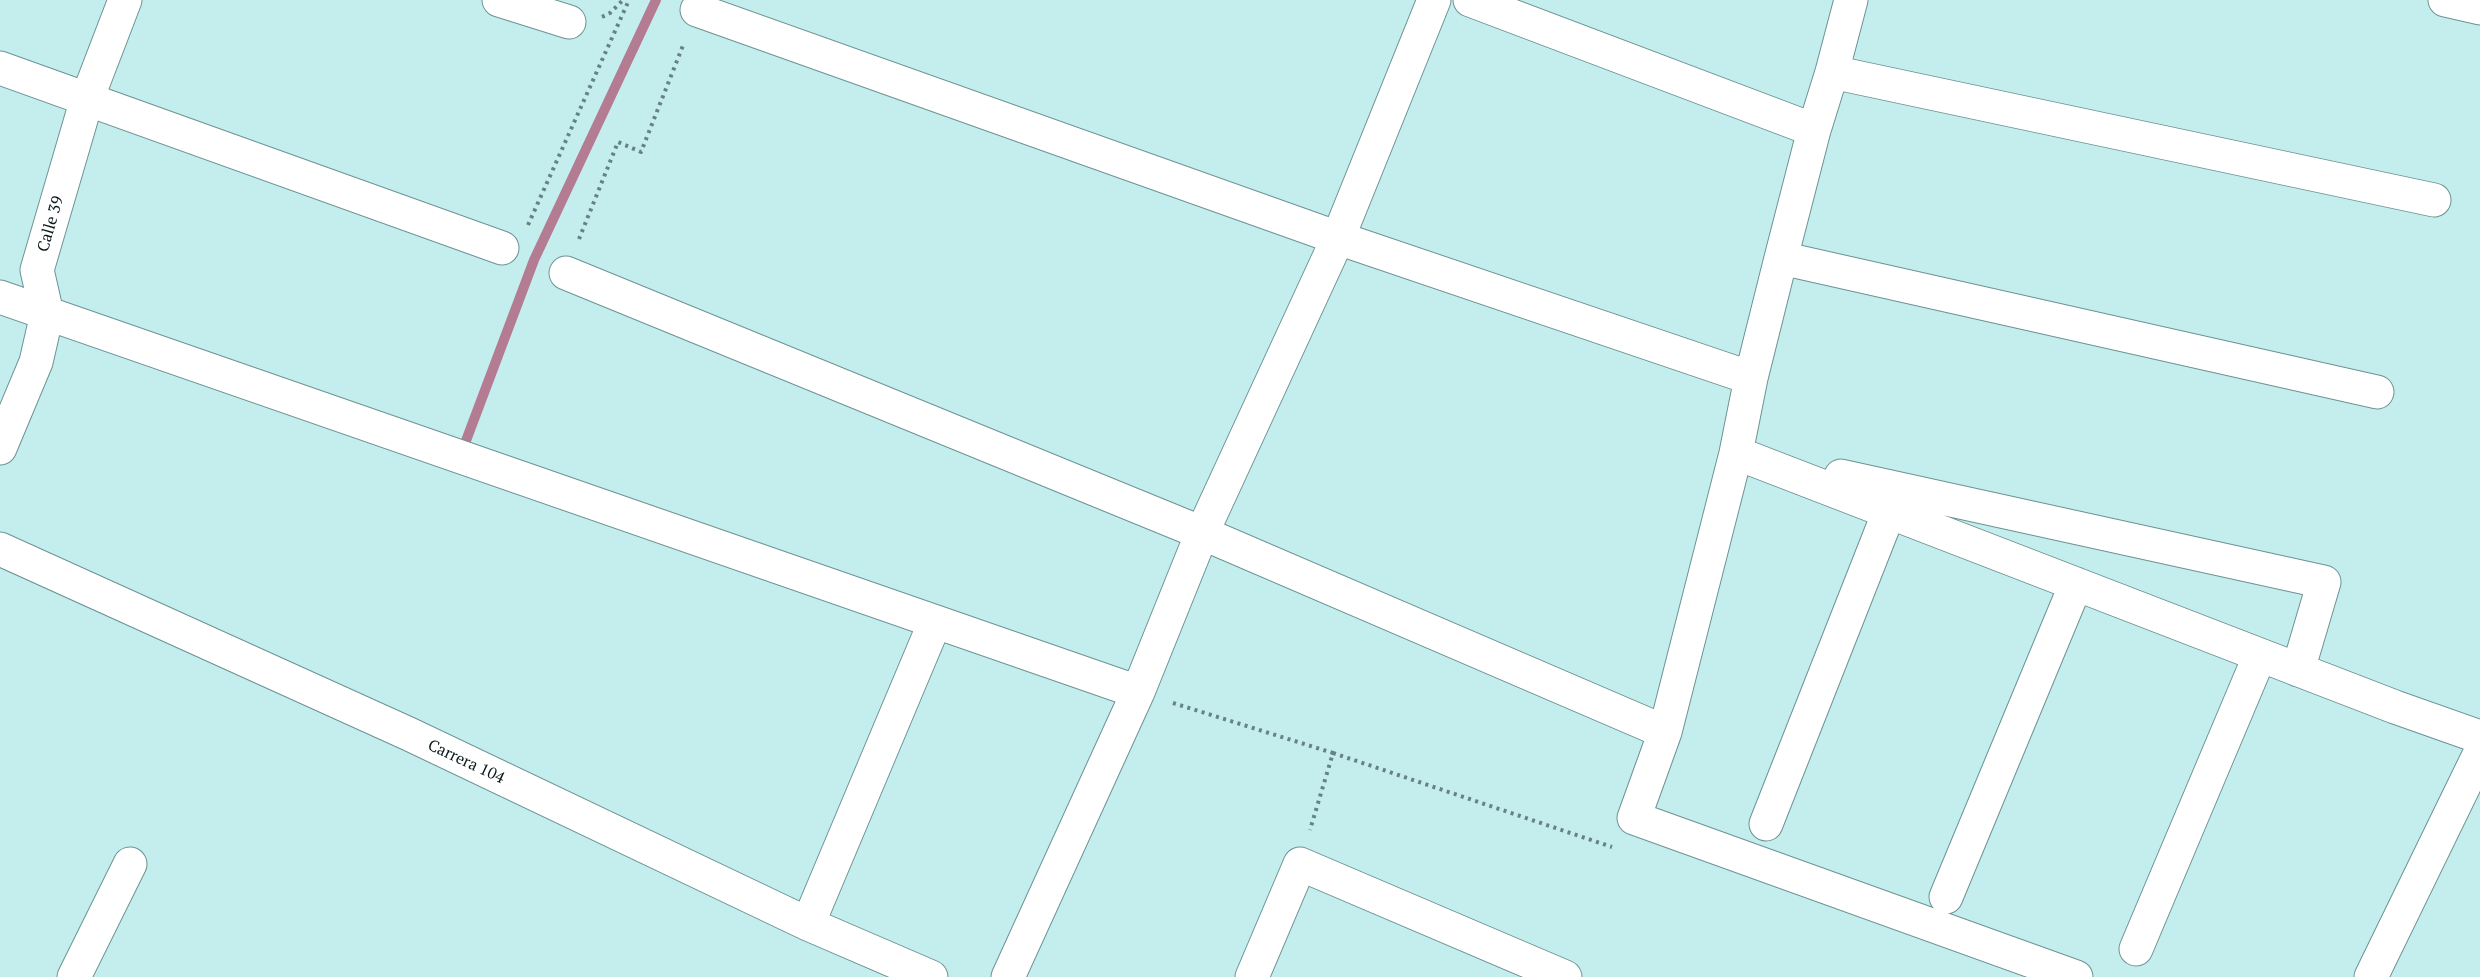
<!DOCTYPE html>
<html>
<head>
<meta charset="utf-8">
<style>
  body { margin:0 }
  canvas { display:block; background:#c4edee }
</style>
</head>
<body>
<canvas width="2480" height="977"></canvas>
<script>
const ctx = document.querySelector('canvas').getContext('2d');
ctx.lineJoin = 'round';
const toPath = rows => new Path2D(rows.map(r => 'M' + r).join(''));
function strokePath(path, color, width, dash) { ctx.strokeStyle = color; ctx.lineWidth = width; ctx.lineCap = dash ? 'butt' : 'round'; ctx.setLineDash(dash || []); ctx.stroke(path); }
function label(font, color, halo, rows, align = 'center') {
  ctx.font = font + ' "PT Serif",serif'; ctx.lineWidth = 6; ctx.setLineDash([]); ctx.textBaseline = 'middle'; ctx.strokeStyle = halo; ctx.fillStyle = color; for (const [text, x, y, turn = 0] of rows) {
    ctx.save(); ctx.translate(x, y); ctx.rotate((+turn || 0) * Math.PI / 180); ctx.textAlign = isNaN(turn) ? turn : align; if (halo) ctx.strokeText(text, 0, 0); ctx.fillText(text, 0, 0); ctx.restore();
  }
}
const stream = toPath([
  [461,454,534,260,656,0]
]);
const path = toPath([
  [602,17,610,13,623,0],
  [528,225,629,0],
  [579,239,618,142,641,152,684,43],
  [1173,703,1333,753,1310,830],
  [1333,753,1612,847]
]);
const street = toPath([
  [499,0,569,22],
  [1470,0,1814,130],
  [1851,0,1832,72,1814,130,1781,258,1751,378,1736,453,1665,732,1634,818,2076,977],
  [2445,0,2480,8],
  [697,10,1338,238,1751,378],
  [0,68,502,248],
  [1832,72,2434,200],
  [1781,258,2377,392],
  [566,273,1202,533,1665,732],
  [0,297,1138,692],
  [0,448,36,362,47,314,37,270,87,99,125,0],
  [1736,453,2395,707,2480,737],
  [1841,476,2324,582,2298,670],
  [0,549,409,734,808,924,931,977],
  [1766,824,1889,512],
  [1946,897,2076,584],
  [808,924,935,622],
  [2136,949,2260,655],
  [74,977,130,864],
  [1008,977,1138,692,1202,533,1338,238,1434,0],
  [1252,977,1300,864,1565,977],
  [2371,977,2480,753]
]);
const streetNames = [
  ["Calle 39",51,224,-74],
  ["Carrera 104",466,762,25]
];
strokePath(stream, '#b47c93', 10);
strokePath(street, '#6d9394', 35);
strokePath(path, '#668384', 4, [3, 4.5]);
strokePath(street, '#fff', 33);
label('16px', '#081718', '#fff', streetNames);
</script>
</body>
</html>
